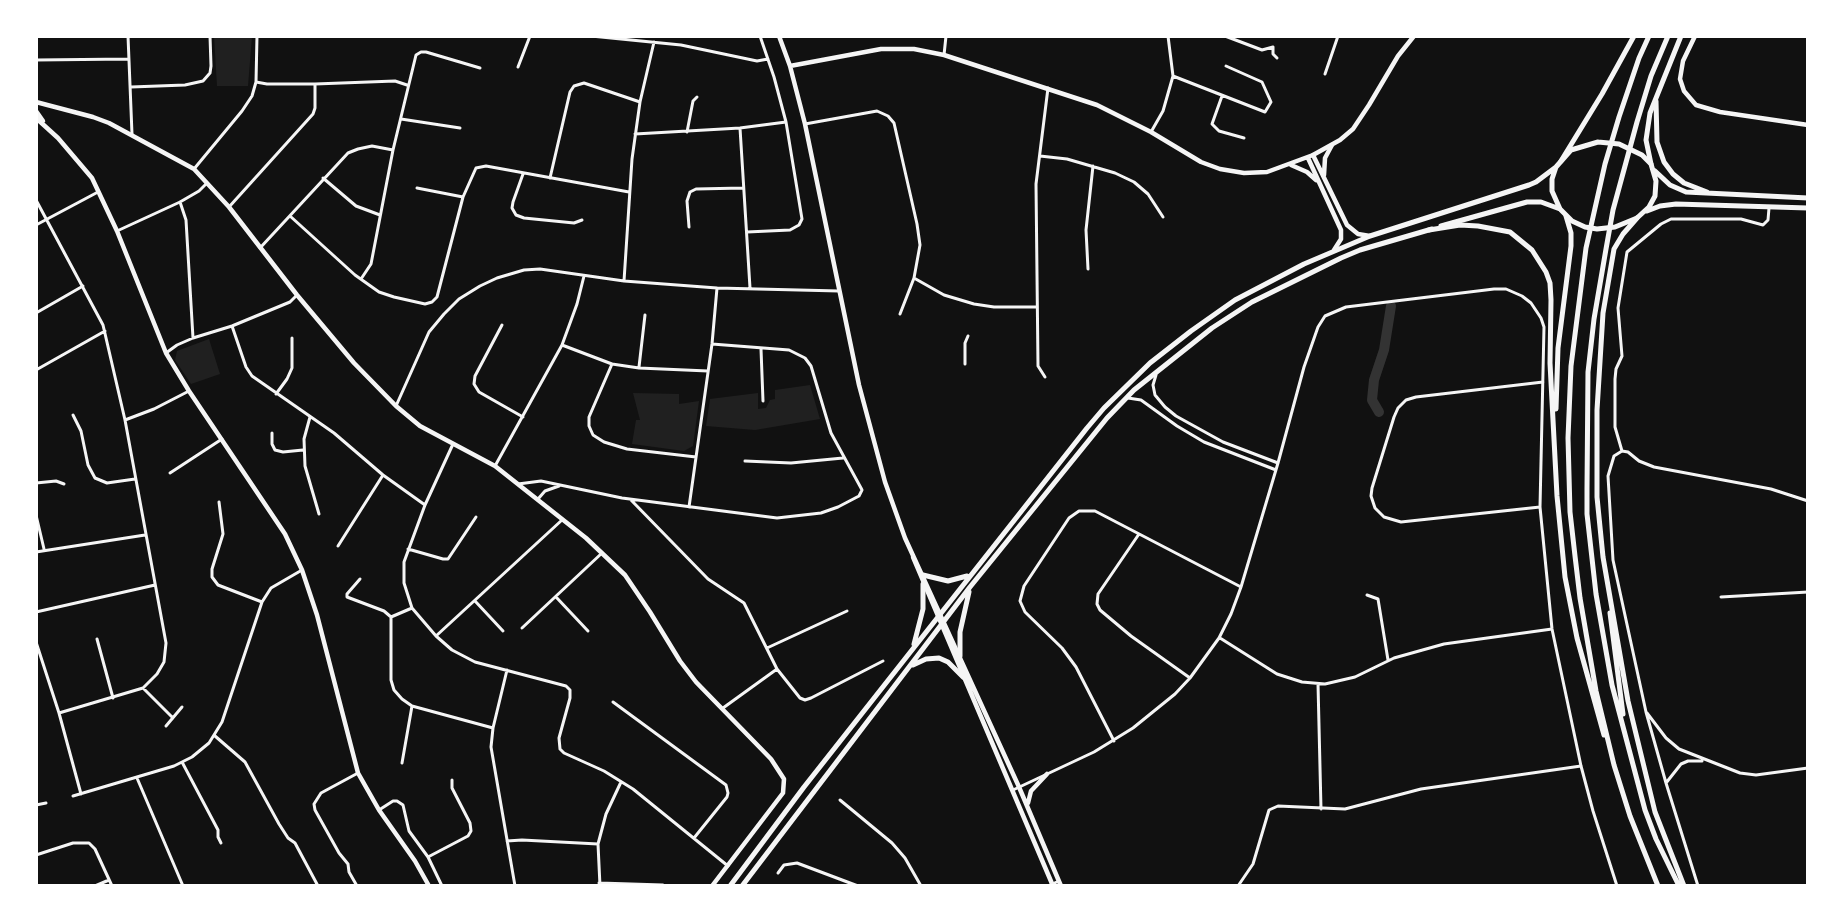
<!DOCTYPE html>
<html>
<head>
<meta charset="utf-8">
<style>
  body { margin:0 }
  #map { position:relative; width:1844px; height:922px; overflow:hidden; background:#111; font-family:Helvetica,sans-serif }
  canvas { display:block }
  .frame { position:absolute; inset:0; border:38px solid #fff; pointer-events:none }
</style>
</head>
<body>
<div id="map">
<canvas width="1844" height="922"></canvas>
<div class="frame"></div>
</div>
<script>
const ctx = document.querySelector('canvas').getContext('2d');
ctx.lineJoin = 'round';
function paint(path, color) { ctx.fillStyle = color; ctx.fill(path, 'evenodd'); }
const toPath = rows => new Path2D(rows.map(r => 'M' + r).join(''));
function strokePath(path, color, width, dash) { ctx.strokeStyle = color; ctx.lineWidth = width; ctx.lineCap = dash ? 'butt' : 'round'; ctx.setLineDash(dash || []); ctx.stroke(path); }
const green = toPath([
  [214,36,252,36,248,86,217,86],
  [209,339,220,374,191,384,175,360,177,351],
  [810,385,820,419,755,430,706,426,710,399,758,393,758,409,766,408,770,400,775,399,775,390],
  [633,393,679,394,679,404,699,401,693,446,684,451,632,444,636,420,640,420]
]);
const river = toPath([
  [1379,412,1372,400,1374,380,1384,350,1391,306]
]);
const minor = toPath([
  [128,36,132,134],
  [591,36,681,45,757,61,768,59],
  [1070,36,1075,36],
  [1225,36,1262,50,1273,47,1273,54,1277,58],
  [944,55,946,36],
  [36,60,129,59],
  [518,67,530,36],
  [1325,74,1338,36],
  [1173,76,1265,112,1271,102,1262,82,1226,66],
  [256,82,267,84,315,84,395,81,407,85],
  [131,87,185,85,203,81,210,73,211,66,210,36],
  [1222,96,1212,124,1219,131,1244,138],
  [401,119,460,128],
  [805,124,877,111,888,116,894,123,917,224,920,245,914,278,900,314],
  [740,128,750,288],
  [687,132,693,101,697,97],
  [1151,132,1163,111,1173,76,1168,36],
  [635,134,740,128,786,122],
  [1040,156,1067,159,1115,173,1134,182,1148,194,1163,217],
  [194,169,242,111,252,96,256,82,257,36],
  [523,174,513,202,512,208,516,215,524,218,574,223,582,220],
  [323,178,356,206,380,215],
  [550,178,570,92,574,86,584,83,640,102],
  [417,188,463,197],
  [36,200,103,325,125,420,166,643,164,662,157,674,143,688,59,713],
  [180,202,186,220,193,338],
  [229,207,313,114,315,108,315,84],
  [290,216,355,275,379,292,394,297,425,304,432,302,437,297,463,197,476,168,486,166,629,192],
  [36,225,98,192],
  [689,227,687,201,690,192,696,189,743,188],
  [117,231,180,202,199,191,207,183],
  [747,232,790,230,799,225,802,219,786,122,774,77,760,36],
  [260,248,348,153,358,149,372,146,393,150],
  [1088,269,1086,230,1093,166],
  [914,278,944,295,974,304,994,307,1037,307],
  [361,279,371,264,393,150,416,55,421,52,426,52,480,68],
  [624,281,632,159,640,102,654,42],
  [36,313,83,286],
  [502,325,475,376,474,384,479,392,523,417],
  [232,326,246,367,252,376,334,433,383,475,425,505],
  [562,345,612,364,639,368,708,371],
  [761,349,763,401],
  [166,353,177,345,193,338,232,326,290,302,297,295],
  [612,364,589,417,589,426,593,435,604,442,627,449,696,457],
  [965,364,965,343,968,336],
  [639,367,645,315],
  [36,370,105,331],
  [1156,375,1153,385,1155,395,1165,407,1176,416,1223,442,1278,463],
  [1045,377,1038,366,1036,184,1048,88],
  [276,394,287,379,292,368,292,338],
  [1128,398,1141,400,1177,426,1204,442,1276,470],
  [396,406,429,332,444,314,459,299,480,286,497,278,524,270,540,269,624,281,717,288,839,291],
  [73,415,81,431,88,465,95,478,107,483,135,479],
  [310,417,304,439,305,466,319,514],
  [125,420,154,409,189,391],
  [272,433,272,444,275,450,283,452,303,450],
  [453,444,425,505,404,562,404,583,412,608,436,636,452,650,475,662,566,686,570,690,570,698,559,738,560,749,564,753,604,771,633,789,728,866],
  [1622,451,1614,456,1608,476,1613,560,1646,712,1666,783,1698,886],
  [1622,451,1615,427,1615,379,1616,369,1622,356,1618,308,1627,252,1661,224,1671,219,1741,219,1763,225,1768,220,1769,208],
  [1622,451,1628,452,1639,461,1654,467,1771,489,1808,501],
  [745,461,791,463,843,458],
  [495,466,562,345,577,304,584,276],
  [170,473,222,439],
  [36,483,56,481,64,484],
  [518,484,541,481,622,498,777,518,821,513,838,507,859,496,862,490,861,488,831,433,811,366,805,358,789,350,712,344],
  [538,499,545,491,559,486],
  [631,500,708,579,744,603,777,669,800,698,805,700,811,698,883,661],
  [219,502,223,534,212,569,212,577,218,585,262,602],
  [689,507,712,344,717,288],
  [1540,507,1401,522,1384,517,1375,508,1371,496,1372,488,1394,417,1398,408,1406,400,1416,397,1543,382],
  [36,515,44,549],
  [1139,534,1098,594,1097,604,1100,610,1131,636,1190,678],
  [338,546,383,475],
  [408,549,443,559,448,559,476,517],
  [36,552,145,535],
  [360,579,347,594,347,597,384,611,391,617,391,680,394,690,402,699,412,706,493,728],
  [1367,595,1378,599,1388,660],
  [556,597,588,631],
  [1721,597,1808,592],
  [475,601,503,631],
  [36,612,155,585],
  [391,617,412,608],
  [522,628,602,553],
  [436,636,562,520],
  [1220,638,1277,674,1302,682,1325,684,1355,677,1394,658,1444,644,1552,629],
  [97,639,113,698],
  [36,642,59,713,81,794],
  [767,648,847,611],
  [507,670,493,728,491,747,515,886],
  [1318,684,1321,809],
  [143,688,173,718],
  [613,702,726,785,728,793,727,797,694,838],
  [723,708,777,669],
  [1647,713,1666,738,1679,749,1740,773,1756,775,1808,768],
  [166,726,182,707],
  [215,736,245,762,279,824,288,838,295,843,318,886],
  [1114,741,1076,667,1062,648,1025,612,1020,601,1024,586,1069,518,1079,511,1095,511,1241,587],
  [182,762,218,830,218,837,221,843],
  [402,763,412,706],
  [137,778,183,886],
  [1666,783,1681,764,1688,761,1702,761],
  [1013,790,1094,752,1133,728,1175,694,1190,678,1219,638,1231,614,1241,587,1278,463,1304,367,1318,327,1325,316,1346,307,1494,289,1506,289,1522,296,1531,303,1541,318,1544,327,1540,507,1552,629,1581,766,1593,811,1617,886],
  [73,796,174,766,192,757,209,743,222,722,262,602,271,588,302,570],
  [840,800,892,843,905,858,921,886],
  [36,805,46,803],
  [379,810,393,801,397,801,403,805,409,831,428,857,442,886],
  [507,841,522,840,598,844],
  [36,855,73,843,89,843,95,849,112,886],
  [428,857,468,836,471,831,470,823,452,788,452,780],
  [778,873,784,865,797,863,858,886],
  [599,883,663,885],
  [95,886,109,880],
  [234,886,246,886],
  [357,886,349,872,348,864,339,853,315,810,314,804,321,793,358,773],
  [600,886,598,844,606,814,621,782],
  [1048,886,1059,881],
  [1238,886,1253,864,1269,810,1278,806,1345,809,1421,789,1581,766]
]);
const tertiary = toPath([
  [1695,36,1683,61,1680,79,1684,91,1696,105,1720,112,1808,125],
  [36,102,93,117,109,123,194,169,229,207,297,295,354,363,396,406,420,426,495,466,586,538,625,575,650,612,680,661,696,682,771,759,784,779,783,793,712,886],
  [36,111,43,121],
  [36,118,58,138,92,178,117,231,166,353,189,391,285,534,302,570,317,615,358,773,379,810,415,861,429,886],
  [1313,155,1340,140,1353,129,1369,105,1398,56,1414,36]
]);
const secondary = toPath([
  [779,36,790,66,805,124,859,385,885,482,905,538,1019,787,1061,886],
  [790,66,881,49,914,49,944,55,1097,105,1151,132,1201,162,1220,169,1244,173,1267,172,1313,155,1347,225,1358,234,1370,236],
  [1308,158,1341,230,1341,239,1334,250],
  [1291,165,1307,172,1316,180],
  [1324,175,1325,158,1332,145],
  [913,557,1053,886],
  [1028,803,1031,791,1047,774]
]);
const primary = toPath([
  [1656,101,1657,142,1664,162,1673,174,1684,183,1707,192],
  [1598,142,1619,144,1642,155,1651,164,1656,181,1655,196,1649,207,1637,218,1615,227,1597,229,1585,227,1572,221,1560,209,1552,191,1552,179,1556,167,1571,150,1598,142],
  [1655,171,1670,185,1686,192,1808,198],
  [1647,211,1660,206,1676,204,1808,208],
  [1441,226,1527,202,1541,202,1560,209],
  [923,575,948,581,967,576],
  [914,644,923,609,923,584],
  [960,656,960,632,969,592],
  [913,665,926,659,939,658,948,662,963,677],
  [730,886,804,787,1087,428,1104,408,1150,363,1191,331,1235,300,1304,264,1370,236,1529,185,1536,182,1556,167],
  [742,886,970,587,1107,418,1134,390,1212,328,1252,302,1341,258,1360,250,1432,229]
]);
const trunk = toPath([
  [1649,36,1639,58,1619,117,1605,164,1586,248,1571,366,1568,438,1570,512,1575,556,1580,598,1596,691,1614,765,1630,816,1658,886],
  [1668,36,1651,76,1637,122,1613,210,1606,249,1594,319,1588,372,1587,488,1587,514,1596,594,1612,685,1645,810,1656,839,1679,886],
  [1561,161,1602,94,1634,36],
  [1651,164,1646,140,1650,113,1681,36],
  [1637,218,1623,234,1614,249,1603,313,1597,410,1597,497,1603,557,1628,701,1655,812,1684,886],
  [1429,230,1460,225,1478,226,1510,232,1532,250,1546,272,1550,283,1551,300,1550,363,1557,496,1565,577,1577,638,1604,735],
  [1556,409,1558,348,1571,246,1571,233,1566,216],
  [1610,613,1623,714]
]);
paint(green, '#202020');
strokePath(river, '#333', 10);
strokePath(minor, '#f5f5f5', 3);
strokePath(tertiary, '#f5f5f5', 4.5);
strokePath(secondary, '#f5f5f5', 4.5);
strokePath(primary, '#f5f5f5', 5);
strokePath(trunk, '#f5f5f5', 5);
</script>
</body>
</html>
